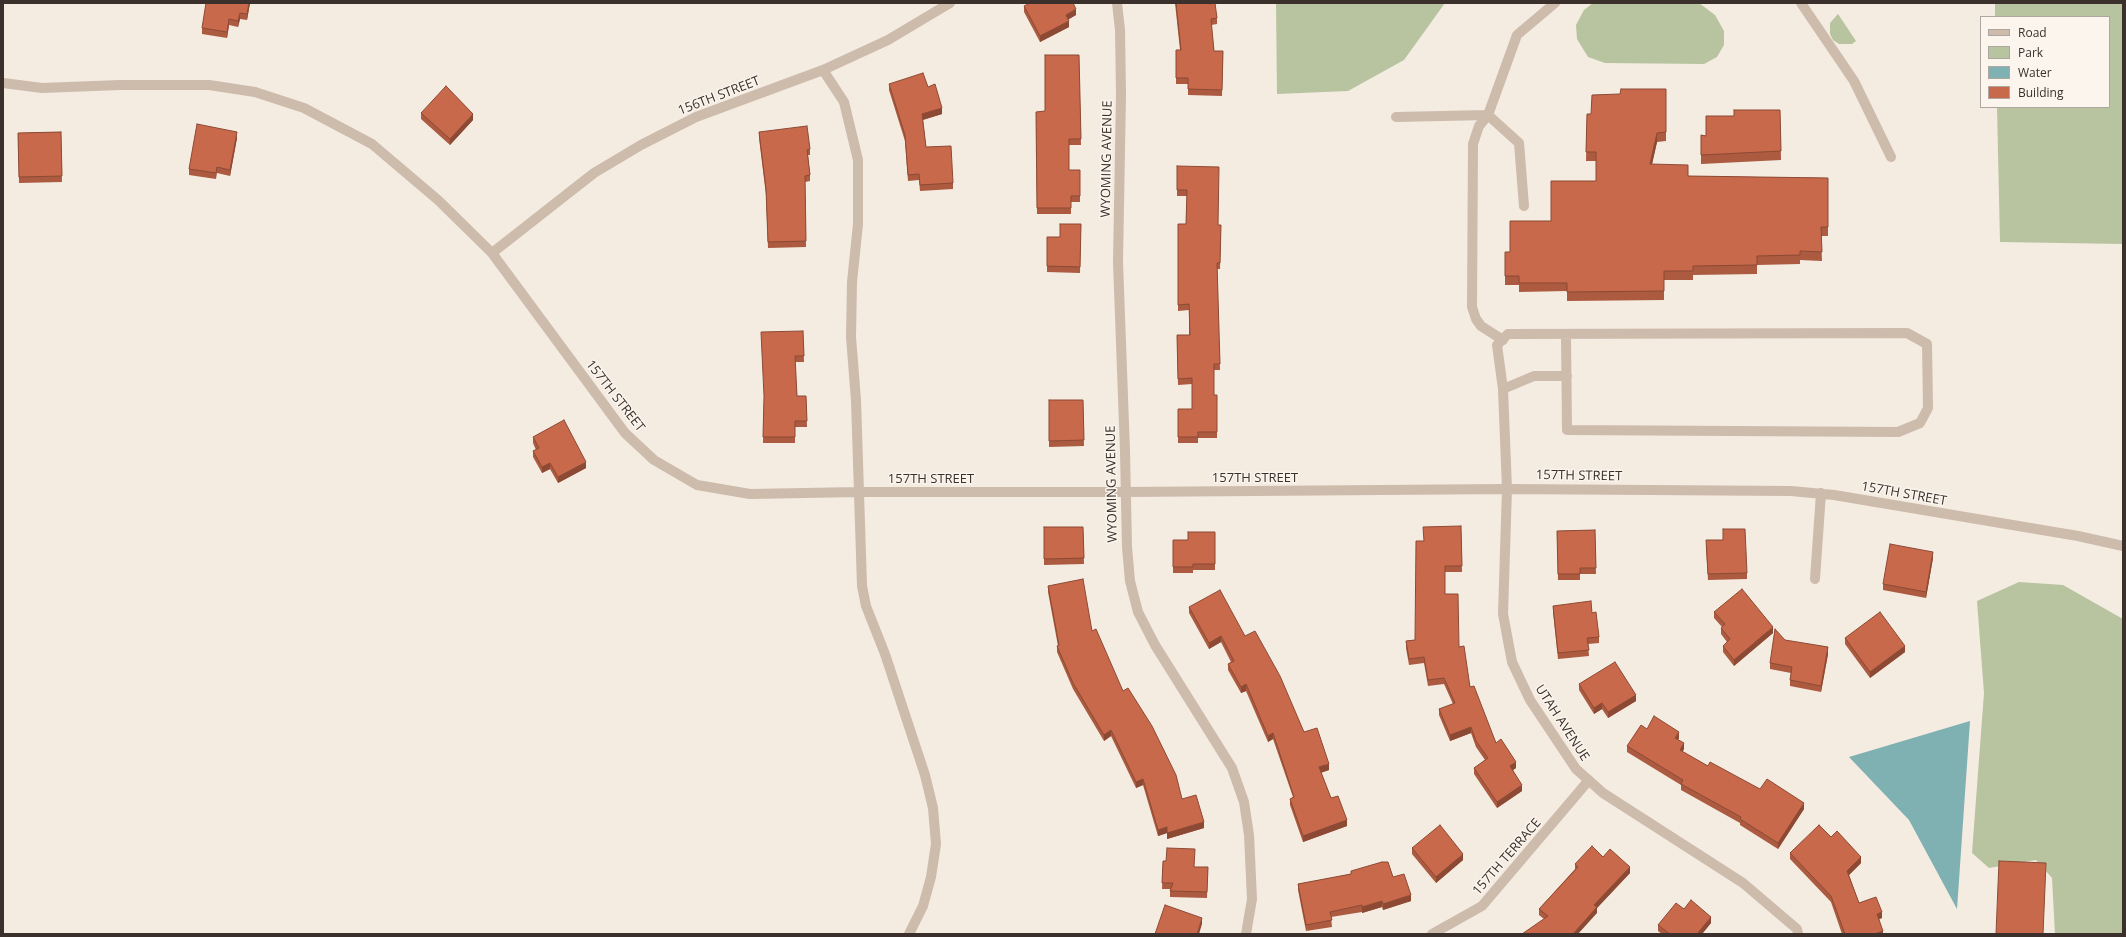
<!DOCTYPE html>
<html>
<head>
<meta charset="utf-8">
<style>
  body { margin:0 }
  #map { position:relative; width:2126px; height:937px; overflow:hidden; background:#f4ebe1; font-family:"Open Sans",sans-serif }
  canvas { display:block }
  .frame { position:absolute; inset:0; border:4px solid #3b302b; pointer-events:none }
  .legend { position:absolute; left:1980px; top:16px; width:130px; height:92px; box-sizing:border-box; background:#fbf5ee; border:1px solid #aea6a0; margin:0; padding:5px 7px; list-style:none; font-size:12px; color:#3b302b }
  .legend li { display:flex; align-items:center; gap:8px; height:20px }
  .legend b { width:20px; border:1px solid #aea6a0 }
</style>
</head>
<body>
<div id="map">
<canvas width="2126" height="937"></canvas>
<div class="frame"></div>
<ul class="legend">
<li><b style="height:5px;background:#cdbbac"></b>Road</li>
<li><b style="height:11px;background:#b8c4a0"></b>Park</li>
<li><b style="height:11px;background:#7fb0b2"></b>Water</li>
<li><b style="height:11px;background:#c8694b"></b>Building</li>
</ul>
</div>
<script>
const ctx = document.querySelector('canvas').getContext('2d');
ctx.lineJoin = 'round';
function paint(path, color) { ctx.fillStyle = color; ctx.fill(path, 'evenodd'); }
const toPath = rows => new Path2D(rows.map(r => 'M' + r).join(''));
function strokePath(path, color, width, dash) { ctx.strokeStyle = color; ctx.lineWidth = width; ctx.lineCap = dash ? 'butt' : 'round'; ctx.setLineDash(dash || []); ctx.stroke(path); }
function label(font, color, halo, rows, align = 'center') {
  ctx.font = font + ' "Open Sans",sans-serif'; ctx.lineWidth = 3; ctx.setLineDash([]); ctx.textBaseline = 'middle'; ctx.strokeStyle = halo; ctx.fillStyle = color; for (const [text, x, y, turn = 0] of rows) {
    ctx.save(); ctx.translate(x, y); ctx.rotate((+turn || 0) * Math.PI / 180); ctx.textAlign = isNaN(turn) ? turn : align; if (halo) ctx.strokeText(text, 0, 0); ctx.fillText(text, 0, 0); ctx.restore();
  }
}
const green = toPath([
  [1276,3,1445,3,1404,60,1348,91,1277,94],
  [1593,3,1699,3,1715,15,1724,31,1724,45,1717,57,1704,64,1605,63,1588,57,1577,39,1576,25,1584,10],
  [1995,3,2123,3,2123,244,2000,242,1997,107,2109,107,2109,17,1995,17],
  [1838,14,1856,41,1852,44,1839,44,1833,40,1830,34,1830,23],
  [2019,582,2063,585,2123,619,2123,934,2055,934,2052,878,2036,860,1989,868,1972,853,1984,693,1977,601]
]);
const water = toPath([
  [1970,721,1957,909,1909,820,1849,757]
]);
const service = toPath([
  [1801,3,1854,81,1891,157],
  [1396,117,1488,115,1519,143,1524,206],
  [1503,340,1481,326,1476,319,1472,307,1473,144,1479,126,1488,115,1517,35,1555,3],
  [1503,389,1534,376,1567,376],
  [1507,489,1503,389,1497,345,1508,334,1907,333,1927,344,1928,408,1920,423,1898,432,1567,430,1566,334]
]);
const minor = toPath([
  [1117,3,1120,30,1121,94,1118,262,1125,451,1127,547,1130,581,1138,612,1155,645,1232,768,1244,802,1249,835,1252,899,1246,934],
  [823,70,844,102,858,160,858,224,852,282,851,337,856,400,862,586,866,606,885,654,925,775,933,808,936,844,931,877,923,906,909,934],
  [3,83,42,88,120,85,209,85,255,92,304,108,372,144,438,200,492,253,625,433,654,460,697,485,750,494,858,492,1126,492,1507,489,1791,491,1834,495,2078,536,2123,546],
  [492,253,594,173,641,145,696,117,823,70,888,40,950,3],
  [1507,489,1503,614,1512,662,1530,700,1576,769,1603,793,1743,883,1797,929,1798,934],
  [1815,579,1821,493],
  [1432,934,1482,906,1589,780]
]);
const wall = toPath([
  [250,3,247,20,240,19,238,27,229,25,227,38,202,34,202,28],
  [1175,3,1209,3,1217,18,1217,24,1211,25,1214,51,1223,51,1222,96,1188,95,1188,84,1176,84,1176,50,1180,50],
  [1024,6,1076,15,1068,19,1069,27,1040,42,1024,12],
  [1079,55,1081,145,1069,145,1069,170,1080,170,1080,202,1071,202,1071,214,1037,214,1036,112,1045,111],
  [889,84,928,87,942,114,923,120,926,147,953,183,953,189,920,191,919,180,908,181,905,141,889,90],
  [1666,89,1666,141,1657,142,1652,164,1688,176,1828,178,1828,236,1821,236,1822,261,1800,260,1800,264,1757,265,1757,274,1693,275,1693,280,1664,280,1664,300,1567,301,1567,291,1519,292,1519,285,1505,285,1505,252,1510,252,1551,221,1596,181,1596,161,1586,161,1587,114,1591,114,1620,94],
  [1780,110,1781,160,1701,164,1701,135,1706,136,1734,116],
  [421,113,473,120,450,145,421,119],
  [61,132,62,182,19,183,18,133],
  [759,132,810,149,810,155,808,155,810,175,810,181,805,182,806,247,768,248,766,195,759,138],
  [237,138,230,176,217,173,216,179,189,175,189,169],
  [1177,166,1218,225,1221,225,1220,269,1217,269,1220,370,1214,370,1214,395,1217,395,1217,438,1198,438,1198,443,1178,443,1178,409,1192,409,1192,384,1178,385,1177,335,1189,335,1189,310,1178,311,1178,224,1186,224,1187,196,1177,196],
  [1081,224,1080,273,1047,272,1047,237,1060,237],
  [803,331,804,362,795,362,797,396,806,396,807,427,795,427,795,443,763,443,764,400],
  [1049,400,1083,400,1084,446,1049,447],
  [533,437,586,468,558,483,550,469,542,473,533,457,533,451,536,450,533,443],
  [1461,526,1462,572,1445,572,1445,594,1459,647,1470,687,1496,743,1516,768,1513,770,1522,791,1497,808,1474,774,1474,768,1485,760,1476,747,1471,733,1450,741,1439,715,1439,709,1453,704,1444,684,1428,686,1424,663,1409,665,1406,648,1406,641,1415,640,1423,541],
  [1044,527,1083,527,1084,564,1044,565],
  [1595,530,1596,574,1580,574,1580,580,1558,580,1557,531],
  [1215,532,1215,570,1193,570,1193,573,1173,573,1173,540,1188,540],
  [1723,540,1747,573,1747,579,1708,580,1706,546],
  [1933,558,1926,598,1883,590,1883,584],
  [1048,586,1092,631,1123,691,1182,799,1204,828,1167,839,1167,833,1158,836,1143,785,1136,788,1111,736,1104,741,1073,689,1057,652,1057,646,1058,646,1048,592],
  [1553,606,1599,637,1599,643,1588,644,1589,656,1558,659,1553,612],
  [1189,607,1245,636,1304,732,1329,770,1321,773,1331,798,1347,826,1303,842,1290,805,1290,799,1293,797,1273,739,1268,742,1246,691,1241,693,1228,670,1228,664,1231,662,1221,642,1209,649,1189,613],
  [1714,612,1773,633,1734,666,1723,652,1723,646,1727,642,1721,634,1721,628,1722,627,1714,618],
  [1845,638,1905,652,1870,678,1845,644],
  [1785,640,1828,654,1821,692,1790,686,1790,680,1791,673,1770,669,1770,663],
  [1579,684,1636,701,1608,718,1602,709,1594,714,1579,690],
  [1647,729,1679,738,1678,740,1684,749,1682,752,1708,766,1804,809,1778,849,1740,825,1740,823,1681,790,1681,785,1627,752,1627,746],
  [1831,837,1861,863,1849,875,1859,903,1882,918,1879,919,1883,934,1842,934,1831,902,1790,859,1790,853],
  [1412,848,1463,860,1436,883,1412,854],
  [1603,857,1630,873,1597,908,1597,913,1544,919,1539,915,1539,909,1575,869,1575,864],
  [1163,861,1195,867,1208,867,1207,898,1170,897,1170,891,1171,889,1162,889],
  [1351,871,1393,877,1411,901,1383,910,1382,907,1362,913,1362,912,1331,917,1332,927,1306,931,1298,890,1298,884,1351,874],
  [1684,909,1711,923,1702,934,1662,934,1658,931,1658,925]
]);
const shadedWall = toPath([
  [249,3,250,3,247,20,247,14],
  [1076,9,1076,15,1066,21,1066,15],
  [240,13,240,19,238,27,238,21],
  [229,19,229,25,227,38,227,32],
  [1069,21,1069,27,1040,42,1040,36],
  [942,108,942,114,922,120,922,114],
  [473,114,473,120,450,145,450,139],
  [237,132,237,138,230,176,230,170],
  [1657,133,1657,142,1650,173,1650,164],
  [586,462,586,468,558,483,558,477],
  [550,463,550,469,542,473,542,467],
  [1933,552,1933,558,1926,598,1926,592],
  [1773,627,1773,633,1734,666,1734,660],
  [1221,636,1221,642,1209,649,1209,643],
  [1905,646,1905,652,1870,678,1870,672],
  [1828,647,1828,654,1821,692,1821,686],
  [1246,684,1246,691,1241,693,1241,687],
  [1636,695,1636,701,1608,718,1608,712],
  [1602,703,1602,709,1594,714,1594,708],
  [1471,727,1471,733,1450,741,1450,735],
  [1111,730,1111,736,1104,741,1104,735],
  [1679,732,1679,738,1675,744,1675,738],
  [1273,733,1273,739,1268,742,1268,736],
  [1684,743,1684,749,1680,757,1680,750],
  [1516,762,1516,768,1510,772,1510,766],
  [1329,764,1329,770,1319,773,1319,767],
  [1143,779,1143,785,1136,788,1136,782],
  [1522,785,1522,791,1497,808,1497,802],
  [1804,803,1804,809,1778,849,1778,843],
  [1347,820,1347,826,1303,842,1303,836],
  [1204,822,1204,828,1167,839,1167,833,1158,836,1158,830,1167,827],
  [1463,854,1463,860,1436,883,1436,877],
  [1861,857,1861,863,1847,877,1847,871],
  [1630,867,1630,873,1597,908,1597,913,1578,934,1573,934,1594,905],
  [1411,895,1411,901,1383,910,1383,904],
  [1382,901,1382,907,1362,913,1362,907],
  [1882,912,1882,918,1877,920,1877,914],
  [1711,917,1711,923,1702,934,1697,934],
  [1202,918,1202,924,1199,934,1197,934],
  [1883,931,1883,934,1875,934]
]);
const building = toPath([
  [206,3,249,3,247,14,240,13,238,21,229,19,227,32,202,28,206,3],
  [1030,3,1073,3,1076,9,1066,15,1069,21,1040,36,1024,6,1030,3],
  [1176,3,1209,3,1209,4,1215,3,1217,18,1211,19,1214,51,1223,51,1222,90,1188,89,1188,78,1176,78,1176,50,1181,50,1176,3],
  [1045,55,1079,55,1081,139,1069,139,1069,170,1080,170,1080,196,1071,196,1071,208,1037,208,1036,112,1045,111,1045,55],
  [923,73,928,87,935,84,942,108,922,114,926,147,951,146,953,183,920,185,919,174,908,175,905,135,889,84,923,73],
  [446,86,473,114,450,139,421,113,446,86],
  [1621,89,1666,89,1666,132,1657,133,1650,164,1688,165,1688,176,1828,178,1828,227,1821,227,1822,252,1800,251,1800,255,1757,256,1757,265,1693,266,1693,271,1664,271,1664,291,1567,292,1567,283,1519,283,1519,276,1505,276,1505,252,1510,252,1510,221,1551,221,1551,181,1596,181,1596,152,1586,152,1587,114,1591,114,1592,95,1620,94,1621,89],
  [1734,110,1780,110,1781,151,1701,155,1701,135,1706,136,1706,116,1734,116,1734,110],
  [197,124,237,132,230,170,217,167,216,173,189,169,197,124],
  [807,126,810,149,807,150,810,175,805,176,806,241,768,242,766,189,759,132,807,126],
  [61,132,62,176,19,177,18,133,61,132],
  [1177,166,1219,167,1218,225,1221,225,1220,263,1217,263,1220,364,1214,364,1214,395,1217,395,1217,432,1198,432,1198,437,1178,437,1178,409,1192,409,1192,378,1178,379,1177,335,1190,335,1189,304,1178,305,1178,224,1186,224,1187,190,1177,190,1177,166],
  [1060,224,1081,224,1080,267,1047,266,1047,237,1060,237,1060,224],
  [803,331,804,356,795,356,797,396,806,396,807,421,795,421,795,437,763,437,764,396,761,332,803,331],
  [1049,400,1083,400,1084,440,1049,441,1049,400],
  [564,420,586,462,558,477,550,463,542,467,533,451,539,448,533,437,564,420],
  [1461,526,1462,566,1445,566,1445,594,1458,594,1459,647,1464,646,1470,687,1474,686,1496,743,1501,739,1516,762,1510,766,1522,785,1497,802,1474,768,1488,758,1476,741,1471,727,1450,735,1439,709,1455,703,1444,678,1428,680,1424,657,1409,659,1406,641,1415,640,1416,541,1424,541,1423,527,1461,526],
  [1044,527,1083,527,1084,558,1044,559,1044,527],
  [1723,529,1745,529,1747,573,1708,574,1706,540,1723,540,1723,529],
  [1595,530,1596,568,1580,568,1580,574,1558,574,1557,531,1595,530],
  [1188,532,1215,532,1215,564,1193,564,1193,567,1173,567,1173,540,1188,540,1188,532],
  [1890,544,1933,552,1926,592,1883,584,1890,544],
  [1083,579,1092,631,1096,629,1123,691,1128,688,1152,726,1176,775,1182,799,1196,795,1204,822,1167,833,1167,827,1158,830,1143,779,1136,782,1111,730,1104,735,1073,683,1057,646,1059,645,1048,586,1083,579],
  [1742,589,1773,627,1734,660,1723,646,1730,639,1721,628,1725,624,1714,612,1742,589],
  [1220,590,1245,636,1255,631,1280,676,1304,732,1317,728,1329,764,1319,767,1331,798,1338,796,1347,820,1303,836,1290,799,1294,797,1273,733,1268,736,1246,684,1241,687,1228,664,1234,661,1221,636,1209,643,1189,607,1220,590],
  [1591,601,1592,613,1596,612,1599,637,1587,638,1589,650,1558,653,1553,606,1591,601],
  [1880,612,1905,646,1870,672,1845,638,1880,612],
  [1775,629,1785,640,1828,647,1821,686,1790,680,1792,667,1770,663,1775,629],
  [1615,662,1636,695,1608,712,1602,703,1594,708,1579,684,1615,662],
  [1654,716,1679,732,1675,738,1684,743,1680,750,1708,766,1710,762,1760,789,1767,779,1804,803,1778,843,1740,819,1741,817,1681,784,1683,780,1627,746,1641,725,1647,729,1654,716],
  [1440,825,1463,854,1436,877,1412,848,1440,825],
  [1819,825,1831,837,1837,831,1861,857,1847,871,1859,903,1876,897,1882,912,1877,914,1883,931,1875,934,1845,934,1831,896,1790,853,1819,825],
  [1592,846,1603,857,1610,849,1630,867,1594,905,1597,907,1573,934,1522,934,1548,916,1539,909,1578,867,1575,864,1592,846],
  [1167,848,1195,849,1194,867,1208,867,1207,892,1170,891,1173,883,1162,883,1163,861,1166,861,1167,848],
  [1999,861,2046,863,2043,934,1996,934,1999,861],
  [1382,862,1388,862,1393,877,1404,874,1411,895,1383,904,1382,901,1362,907,1362,905,1330,912,1332,920,1306,925,1298,884,1351,874,1351,871,1382,862],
  [1691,900,1711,917,1697,934,1670,934,1658,925,1676,903,1684,909,1691,900],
  [1165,905,1202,918,1197,934,1155,934,1165,905]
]);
const streetNames = [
  ["156TH STREET",719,96,-21],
  ["WYOMING AVENUE",1107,159,-89],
  ["157TH STREET",615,396,52],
  ["157TH STREET",1579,476,1],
  ["157TH STREET",1255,478],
  ["157TH STREET",931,479],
  ["WYOMING AVENUE",1112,484,-91],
  ["157TH STREET",1904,494,10],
  ["UTAH AVENUE",1562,723,57],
  ["157TH TERRACE",1507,857,-49]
];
paint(green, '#b8c4a0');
paint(water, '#7fb0b2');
strokePath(service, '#cdbbac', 10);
strokePath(minor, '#cdbbac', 10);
paint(wall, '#ac5a40');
paint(shadedWall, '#8c4a34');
paint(building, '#c8694b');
strokePath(building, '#8c4a34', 1);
label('13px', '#3b302b', '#fbf5ee', streetNames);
</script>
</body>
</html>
